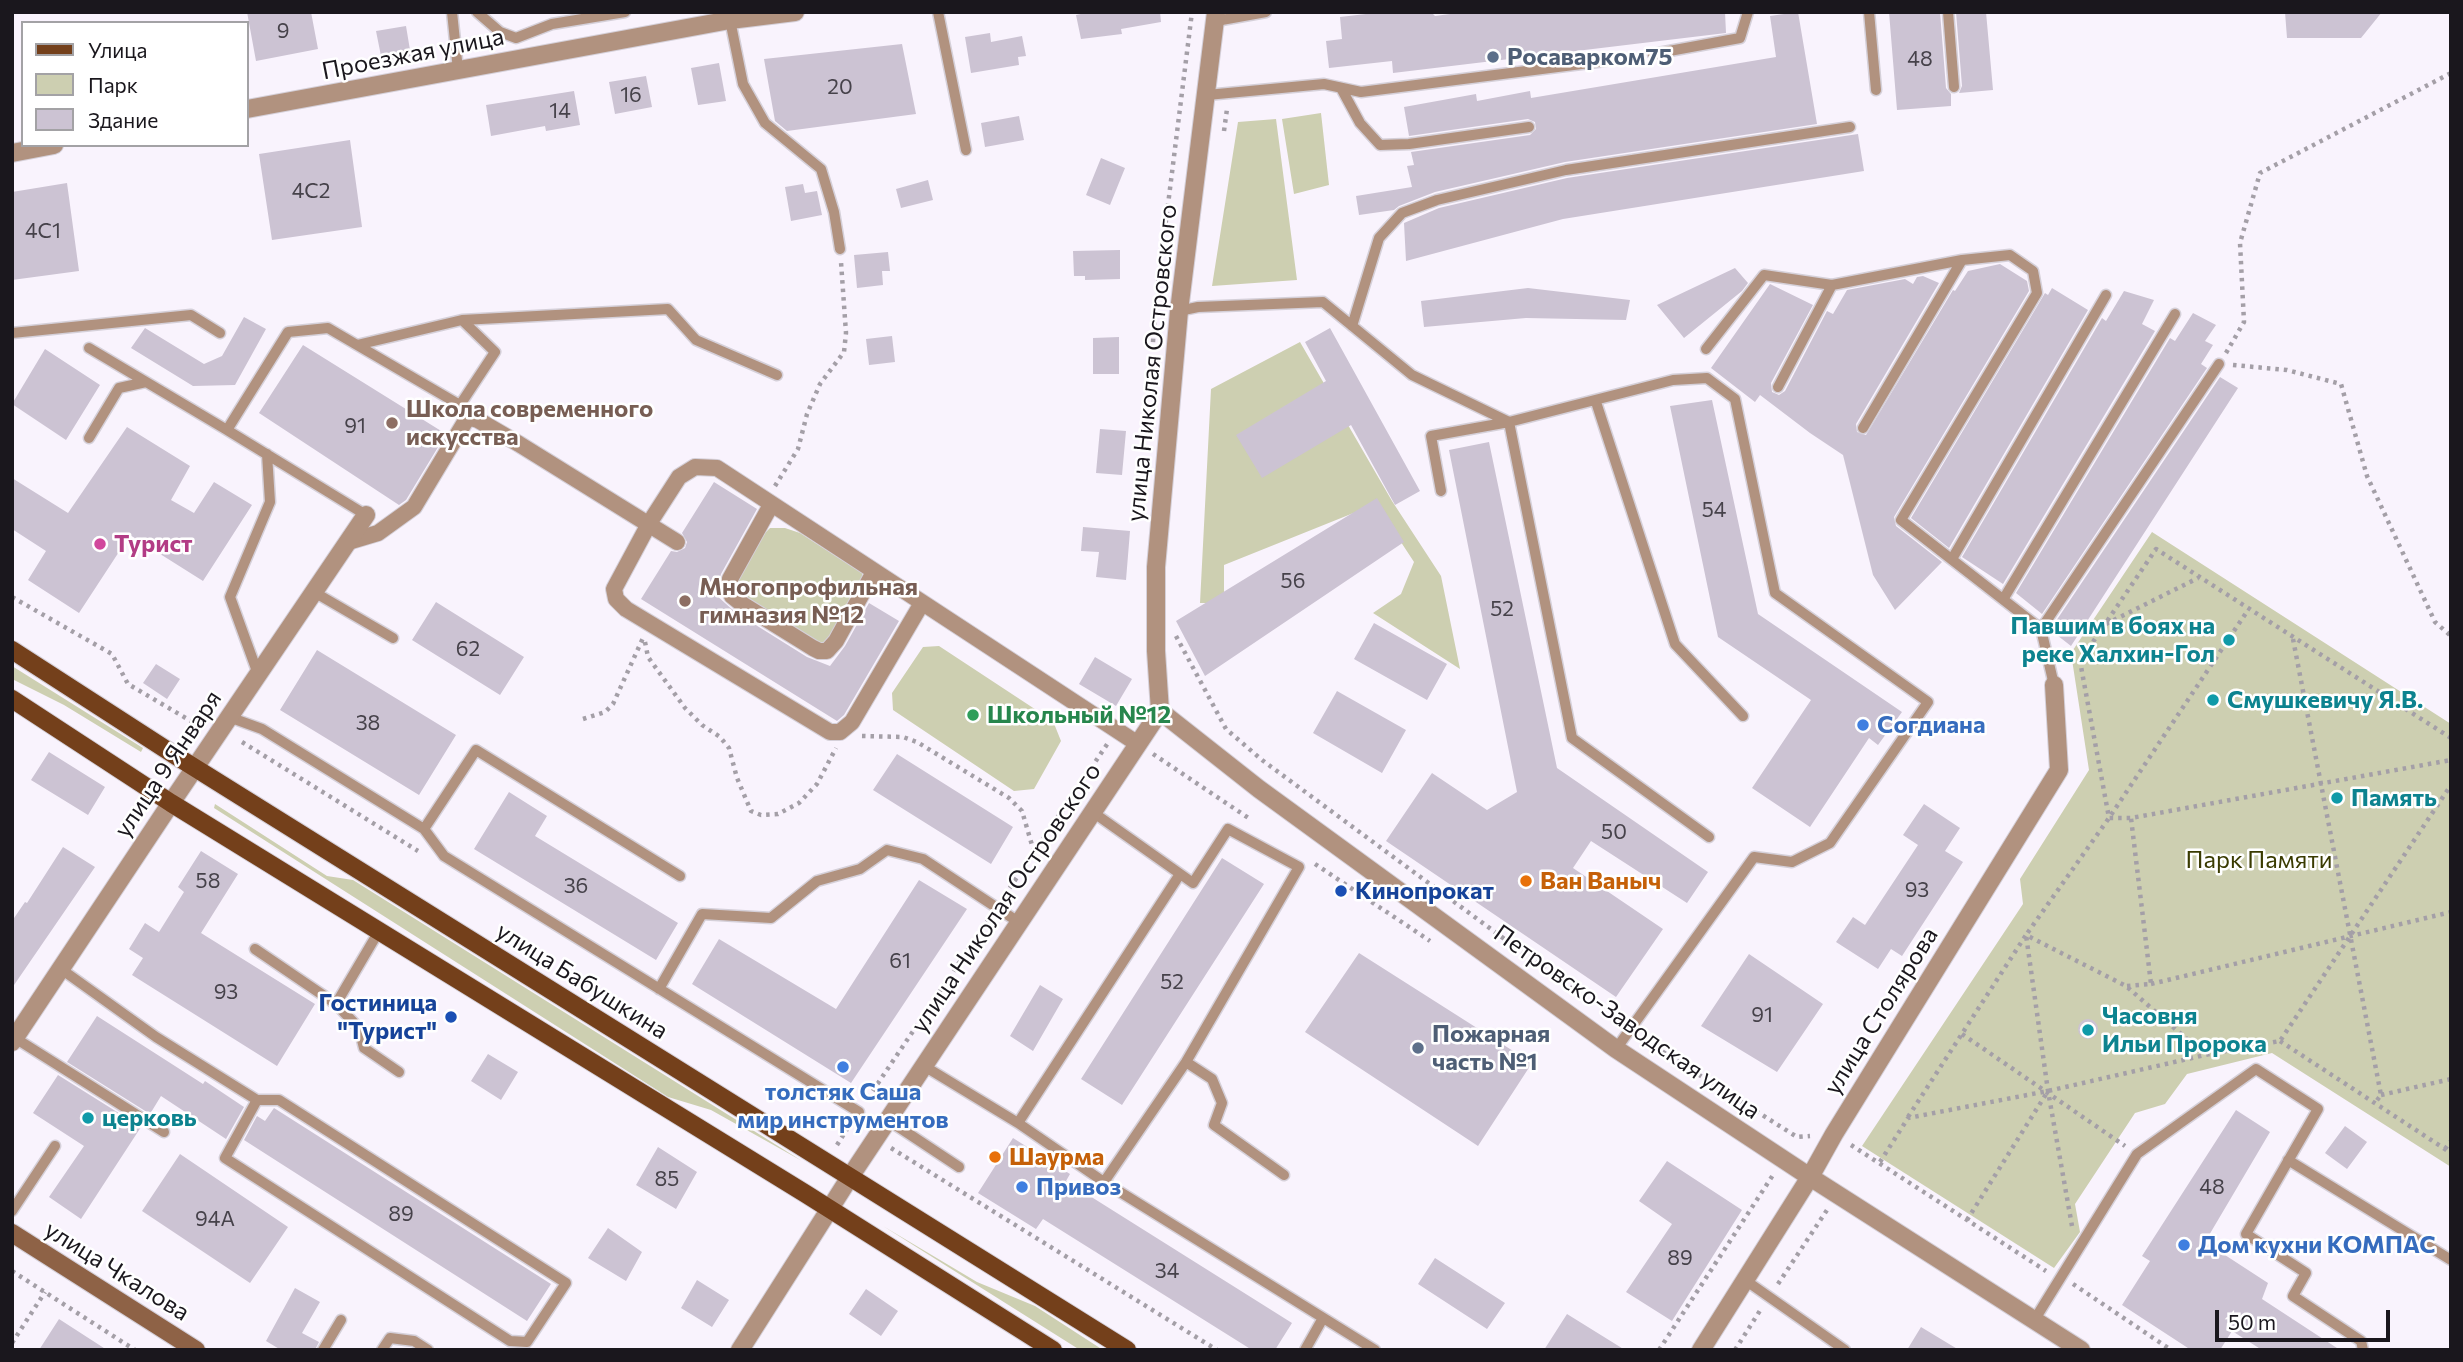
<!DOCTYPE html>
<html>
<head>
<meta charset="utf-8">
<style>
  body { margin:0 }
  #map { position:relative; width:2463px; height:1362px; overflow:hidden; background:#f9f3fd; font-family:Commissioner,sans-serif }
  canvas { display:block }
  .frame { position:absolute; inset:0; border:14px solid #1a171d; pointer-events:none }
  .legend { position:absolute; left:21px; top:21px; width:228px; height:126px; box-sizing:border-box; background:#fff; border:2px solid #a3a2a5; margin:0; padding:9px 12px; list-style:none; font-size:21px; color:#1a171d }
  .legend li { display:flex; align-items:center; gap:14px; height:35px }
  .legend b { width:35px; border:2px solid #a3a2a5 }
  .scale { position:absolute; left:2215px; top:1310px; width:175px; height:32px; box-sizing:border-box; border:4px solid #1a171d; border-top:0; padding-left:9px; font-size:21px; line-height:24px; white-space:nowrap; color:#1a171d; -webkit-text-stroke:5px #fff; paint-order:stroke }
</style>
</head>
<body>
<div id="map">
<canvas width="2463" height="1362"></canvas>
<div class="frame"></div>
<ul class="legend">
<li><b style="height:9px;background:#74401b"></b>Улица</li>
<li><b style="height:19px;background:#cdcfb1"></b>Парк</li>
<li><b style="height:19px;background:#ccc3d3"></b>Здание</li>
</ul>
<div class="scale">50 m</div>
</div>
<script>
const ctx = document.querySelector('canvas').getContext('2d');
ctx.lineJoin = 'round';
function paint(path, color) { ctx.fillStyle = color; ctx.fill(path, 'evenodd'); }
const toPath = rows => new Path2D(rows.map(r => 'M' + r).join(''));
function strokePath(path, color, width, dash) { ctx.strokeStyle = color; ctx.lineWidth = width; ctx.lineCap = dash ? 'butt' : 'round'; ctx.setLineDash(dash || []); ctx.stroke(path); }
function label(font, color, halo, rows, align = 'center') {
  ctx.font = font + ' Commissioner,sans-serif'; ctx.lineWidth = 5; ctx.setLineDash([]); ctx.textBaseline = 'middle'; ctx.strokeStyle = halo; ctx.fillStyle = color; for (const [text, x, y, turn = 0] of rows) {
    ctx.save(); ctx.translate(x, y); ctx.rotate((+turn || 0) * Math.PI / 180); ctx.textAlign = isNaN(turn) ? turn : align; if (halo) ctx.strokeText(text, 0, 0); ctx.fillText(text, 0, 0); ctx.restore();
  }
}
const green = toPath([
  [1321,113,1329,185,1294,194,1282,119],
  [1276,119,1297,280,1212,286,1238,122],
  [1300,342,1392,501,1441,576,1460,669,1373,613,1401,594,1414,562,1376,504,1224,565,1224,594,1211,603,1200,603,1211,389],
  [770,528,785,528,800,533,862,573,863,579,829,640,824,644,819,645,741,595,737,590,735,582,762,536],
  [2152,532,2451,724,2451,1167,2272,1053,2187,1074,2165,1104,2135,1113,2075,1204,2080,1232,2054,1268,1862,1146,2023,904,2020,879,2089,770,2071,653],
  [939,646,1053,721,1061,741,1034,789,1014,791,893,710,892,693,923,647],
  [12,666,143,748,141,752,64,705,12,679],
  [215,804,327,876,353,880,802,1161,711,1110,668,1097,214,808],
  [883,1226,977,1282,1035,1306,1103,1350,1080,1350]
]);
const building = toPath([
  [247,12,311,12,318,49,256,61],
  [1090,12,1160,12,1161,22,1121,29,1122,34,1081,39,1076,15],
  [1383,12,1431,12,1435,16,1465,12,1725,12,1726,33,1393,73,1392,61,1329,68,1326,41,1342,39,1340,17],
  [1798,12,1817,124,1565,162,1435,192,1399,206,1394,210,1359,215,1356,196,1412,187,1407,166,1414,165,1411,152,1530,135,1536,129,1535,122,1528,119,1409,136,1404,107,1476,94,1477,101,1530,91,1531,98,1776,57,1770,16],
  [1889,12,1940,12,1946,88,1951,94,1951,106,1897,110],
  [1956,12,1986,12,1993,90,1959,93,1962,86],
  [2285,12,2382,12,2361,38,2287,38],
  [406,26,411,56,382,61,376,31],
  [990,33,991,42,1022,36,1026,56,1018,57,1019,65,971,73,965,37],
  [902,44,916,114,787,131,775,121,764,59],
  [719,63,726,101,698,105,691,68],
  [646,76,652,107,615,114,609,82],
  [574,91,580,125,546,131,545,126,491,136,486,105],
  [1019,116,1024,140,985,147,981,123],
  [1858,134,1864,171,1563,219,1406,261,1404,223,1439,208,1567,178],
  [350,140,362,227,272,240,259,154],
  [1101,158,1125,168,1110,205,1086,195],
  [928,180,933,200,901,208,896,189],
  [67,183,79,271,12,280,12,192],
  [803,184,805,193,817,191,822,215,791,221,785,187],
  [1120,250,1120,279,1085,280,1085,276,1074,276,1073,251],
  [888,252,890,271,882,271,883,285,857,288,854,255],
  [2000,264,2027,281,2029,291,1894,517,1896,526,1942,562,1895,610,1873,575,1843,455,1810,433,1760,395,1755,402,1711,368,1770,284,1813,305,1771,383,1772,392,1779,395,1785,391,1827,311,1833,314,1847,290,1905,279,1913,284,1917,277,1923,276,1939,283,1856,424,1857,432,1866,435,1953,290,1955,291,1968,271],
  [1735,268,1748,283,1742,291,1684,338,1657,305],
  [1528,288,1630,300,1626,320,1526,318,1424,327,1421,301],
  [2052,288,2088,310,1949,548,1911,518,2045,293,2048,295],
  [2124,291,2154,300,2142,324,2155,331,2003,584,1962,557,2102,318,2106,321],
  [2193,313,2216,325,2205,341,2213,345,2201,364,2207,368,2042,614,2016,593,2170,338,2175,341],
  [244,317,266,329,235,385,193,386,131,348,145,328,204,364,222,356],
  [1330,328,1420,491,1395,505,1351,425,1262,478,1236,435,1326,381,1305,342],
  [892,336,895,362,869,365,866,339],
  [1119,337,1119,374,1093,374,1093,338],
  [303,345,446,434,406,500,399,505,259,413],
  [45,349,100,385,66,440,12,404],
  [2220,377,2238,388,2071,646,2053,632,2057,626,2054,624],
  [1712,400,1758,614,1902,712,1878,745,1869,738,1810,827,1752,788,1811,700,1718,637,1670,406],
  [127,427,190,466,171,500,194,513,214,482,252,505,203,581,130,535,79,613,28,580,46,551,12,529,12,478,68,513],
  [1100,429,1126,431,1122,475,1096,473],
  [1489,442,1557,768,1708,872,1687,903,1591,841,1573,868,1663,929,1616,997,1386,841,1432,773,1487,810,1517,792,1449,450],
  [714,482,757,509,721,574,715,594,735,612,807,657,830,666,845,646,869,603,899,621,844,715,837,721,641,599,671,551,677,552,685,548,687,542,682,533],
  [1377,498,1404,542,1205,676,1176,621],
  [1083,527,1130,531,1126,580,1096,577,1099,552,1081,551],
  [436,602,524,657,500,695,412,640],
  [1374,623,1447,664,1427,700,1354,659],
  [317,650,456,735,419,795,280,710],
  [1095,657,1132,679,1116,706,1079,684],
  [156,664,180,679,167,699,143,683],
  [1337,691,1406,730,1382,773,1313,733],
  [49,752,105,787,88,815,31,780],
  [897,754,1013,827,991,864,873,790],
  [509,792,547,816,535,836,678,923,656,960,474,849],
  [1924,804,1960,828,1945,851,1963,862,1902,956,1891,949,1878,969,1836,942,1853,917,1865,925,1918,845,1903,835],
  [63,847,95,867,12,988,12,921,25,902,27,903],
  [201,851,238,874,201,933,315,1004,277,1066,132,975,143,958,129,949,145,923,159,932,184,892,178,887],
  [1222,858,1264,884,1122,1105,1081,1079],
  [919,880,967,909,851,1083,692,984,719,939,836,1009],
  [1359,953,1532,1063,1478,1146,1305,1032],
  [1749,954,1823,1004,1777,1072,1701,1026],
  [1040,985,1063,999,1033,1051,1010,1036],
  [97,1016,203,1084,205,1081,244,1107,226,1139,161,1096,150,1114,67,1062],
  '2078 1029a10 10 0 1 1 20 0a10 10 0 1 1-20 0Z',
  [488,1054,518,1072,501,1100,471,1081],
  [58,1075,141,1127,81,1219,49,1197,84,1146,33,1113],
  [274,1108,551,1284,527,1321,244,1140,257,1116,265,1121],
  [2236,1110,2270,1132,2205,1242,2268,1283,2262,1299,2340,1350,2262,1350,2232,1331,2220,1350,2191,1350,2122,1305,2150,1261,2142,1256],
  [2345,1126,2367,1142,2347,1169,2325,1153],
  [1013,1138,1070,1174,1066,1181,1292,1323,1275,1350,1252,1350,1043,1219,1036,1229,978,1193],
  [658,1147,697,1172,676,1209,636,1185],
  [180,1154,288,1227,250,1283,142,1211],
  [1667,1161,1742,1210,1672,1321,1626,1292,1672,1224,1639,1201],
  [608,1228,642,1252,626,1281,588,1258],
  [1435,1258,1505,1303,1487,1329,1418,1284],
  [697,1280,729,1300,712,1327,681,1308],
  [295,1288,320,1302,302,1333,319,1342,315,1350,281,1350,266,1341],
  [866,1289,898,1311,881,1336,849,1314],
  [1567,1314,1625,1350,1544,1350],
  [59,1319,107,1350,39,1350],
  [1921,1327,1959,1350,1907,1350]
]);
const path = toPath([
  [1224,131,1227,109],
  [2226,353,2244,322,2240,243,2260,173,2451,73],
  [1152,359,1155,309,1192,12],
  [2233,365,2287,370,2341,384,2367,476,2435,622,2451,636],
  [775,486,798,449,807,414,820,384,844,352,846,333,841,262],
  [12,597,112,654,128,684,201,727],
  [2106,624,2198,578],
  [1176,636,1226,729,1262,760,1583,997],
  [2293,639,2381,1095,2375,1103],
  [645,642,648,657,685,708,702,725,720,737,729,748,737,778,751,811,761,815,778,814,799,803,817,784,836,748],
  [583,719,605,712,613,704,643,638],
  [862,736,903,737,917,742,1009,798,1022,811,1034,852],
  [2451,738,2156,549,2080,661,2109,818,2131,818,2451,760],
  [186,739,195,725],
  [242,742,418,851],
  [1153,754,1250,819],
  [1315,864,1430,941],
  [1005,895,1108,743],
  [2151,984,2451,912],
  [2127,986,2151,984,2131,818],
  [1962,1034,2125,1146],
  [1641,1038,1797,1137,1810,1136],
  [2280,1041,2451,1153],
  [2381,1095,2451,1079],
  [868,1098,988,920],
  [1908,1117,2026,935,2126,986,2204,1054],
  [837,1145,851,1123],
  [1851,1145,2046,1271],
  [891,1148,1217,1350],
  [2445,1149,2451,1141],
  [1880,1162,1908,1118,2048,1091,2205,1055,2280,1041,2451,785],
  [1967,1220,2048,1091],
  [2072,1226,2048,1091,2026,935,2109,818,2248,610],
  [12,1271,135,1350],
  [1778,1284,1827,1210],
  [2073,1284,2171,1350],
  [12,1343,45,1292],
  [1659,1350,1773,1175],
  [1735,1350,1761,1309]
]);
const service = toPath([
  [452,12,458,70],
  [477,12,500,32,516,38,552,24,625,12],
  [938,12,966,150],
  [1869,12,1876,90],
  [1948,12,1954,87],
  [729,15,743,84,765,123,821,169,834,212,840,249],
  [1216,21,1266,12],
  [1653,54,1740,38,1748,12],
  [1341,88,1360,123,1380,145,1409,144,1529,127],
  [1207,95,1324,84,1361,92,1605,61],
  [1179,311,1198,307,1323,302,1412,375,1509,422,1673,380,1707,378,1735,399,1775,593,1928,702,1830,843,1792,862,1754,857,1616,1049],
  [462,320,668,309,696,340,777,375],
  [1352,326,1379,238,1402,213,1437,200,1566,170,1850,127],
  [12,333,191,315,220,333],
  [357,345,462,320,495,352,460,405,357,345,328,328,288,332,227,430,366,515],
  [89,348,227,430],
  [1706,349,1764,275,1832,285],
  [1778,387,1832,285,1962,260,2010,255,2033,271,2037,293,1901,520,2041,629,2054,685],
  [1596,402,1675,644,1743,716],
  [1863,428,1962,260],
  [89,438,119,388,146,382],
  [1441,491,1431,436,1509,422,1572,738,1709,837],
  [1952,559,2106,295],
  [314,592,393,638],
  [2004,598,2175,314],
  [2041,629,2219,364],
  [258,674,230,597,270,502,267,454],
  [229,717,262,729,424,829,476,750,680,876],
  [1094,813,1193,883,1228,829,1299,867,1186,1062,1104,1182],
  [424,829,444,856,859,1112],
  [255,949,336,1004,359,1028,364,1048,399,1072],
  [61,969,156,1037,257,1100,279,1100,566,1283,527,1342,510,1341,225,1158,257,1100],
  [659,989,702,914,771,918,817,881,860,869,887,850,923,859,1020,923],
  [336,1004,379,931],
  [15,1038,164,1132],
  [1186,1062,1212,1079,1222,1103,1214,1125,1284,1175],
  [924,1066,1018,1123,1104,1182,1375,1350],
  [888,1120,959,1167],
  [1018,1123,1180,874],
  [2288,1160,2451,1260],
  [12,1211,55,1146],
  [1745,1280,1845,1350],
  [2035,1319,2137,1154,2256,1069,2318,1109,2246,1234,2306,1273,2293,1296,2361,1341,2363,1350],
  [323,1350,341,1320],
  [382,1350,390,1338,414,1341,428,1350],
  [1305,1350,1323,1318]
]);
const pedestrian = toPath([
  [771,505,730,579,728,587,732,596,742,604,813,648,819,651,827,651,836,641,874,572],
  [348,542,378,533,414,507,468,417,478,420,519,444,677,542],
  [922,603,852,722,840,732,830,732,626,609,616,599,614,589,650,522,679,477,695,467,717,468,1138,744]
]);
const minor = toPath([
  [247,109,730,20,795,12],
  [12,153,54,145],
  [1160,711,1259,789,1616,1049,1810,1177,2081,1350],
  [12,1042,171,803,366,515],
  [740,1350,850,1177,1160,711,1156,651,1156,567,1179,311,1216,12],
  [1701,1350,1810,1177,1834,1134,2059,770,2054,685]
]);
const secondary = toPath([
  [12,1233,196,1350]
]);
const primary = toPath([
  [12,650,176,756,1127,1350],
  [12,699,171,803,806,1194,1053,1350]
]);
const markers = [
  [1493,57,7,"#5c6f8a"],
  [392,423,7,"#8d6e63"],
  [100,544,7,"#d1479c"],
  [685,601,7,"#8d6e63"],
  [2229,640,7,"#0f9aa8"],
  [2213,700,7,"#0f9aa8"],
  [973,715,7,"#2e9e5b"],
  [1863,725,7,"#3f7fe0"],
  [2337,798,7,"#0f9aa8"],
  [1526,881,7,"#e8710a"],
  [1341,891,7,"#1a4fb4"],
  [451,1017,7,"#1a4fb4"],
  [2088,1030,7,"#0f9aa8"],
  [1418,1048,7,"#5c6f8a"],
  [843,1067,7,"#3f7fe0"],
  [88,1118,7,"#0f9aa8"],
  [995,1157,7,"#e8710a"],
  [1022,1187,7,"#3f7fe0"],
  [2184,1245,7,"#3f7fe0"]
];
const numberNames = [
  ["9",283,31],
  ["48",1920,59],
  ["20",840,87],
  ["16",631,95],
  ["14",560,111],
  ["4С2",311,191],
  ["4С1",43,231],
  ["91",355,426],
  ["54",1714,510],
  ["56",1293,581],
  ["52",1502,609],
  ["62",468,649],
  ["38",368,723],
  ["50",1614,832],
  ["58",208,881],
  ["36",576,886],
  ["93",1917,890],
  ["61",900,961],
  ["52",1172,982],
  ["93",226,992],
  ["91",1762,1015],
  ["85",667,1179],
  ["48",2212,1187],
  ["89",401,1214],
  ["94А",215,1219],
  ["89",1680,1258],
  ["34",1167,1271]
];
const streetNames = [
  ["Проезжая улица",413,54,-11],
  ["улица Николая Островского",1152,363,-84],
  ["улица 9 Января",168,764,-56],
  ["улица Николая Островского",1006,898,-56],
  ["улица Бабушкина",582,981,32],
  ["улица Столярова",1881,1011,-58],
  ["Петровско-Заводская улица",1627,1022,35],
  ["улица Чкалова",117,1271,32]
];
const serviceNames = [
  ["Росаварком75",1507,57],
  ["Пожарная",1432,1034],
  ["часть №1",1432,1062]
];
const educationNames = [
  ["Школа современного",406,409],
  ["искусства",406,437],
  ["Многопрофильная",699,587],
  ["гимназия №12",699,615]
];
const hotelNames = [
  ["Турист",114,544]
];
const cultureNames = [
  ["Павшим в боях на",2215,626,"right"],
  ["реке Халхин-Гол",2215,654,"right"],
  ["Смушкевичу Я.В.",2227,700],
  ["Память",2351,798],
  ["Часовня",2102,1016],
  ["Ильи Пророка",2102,1044],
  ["церковь",102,1118]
];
const leisureNames = [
  ["Школьный №12",987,715]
];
const shopNames = [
  ["Согдиана",1877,725],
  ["толстяк Саша",843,1092,"center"],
  ["мир инструментов",843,1120,"center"],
  ["Привоз",1036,1187],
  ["Дом кухни КОМПАС",2198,1245]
];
const parkNames = [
  ["Парк Памяти",2259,860]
];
const foodNames = [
  ["Ван Ваныч",1540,881],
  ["Шаурма",1009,1157]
];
const transitNames = [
  ["Кинопрокат",1355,891],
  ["Гостиница",437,1003,"right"],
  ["\"Турист\"",437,1031,"right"]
];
paint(green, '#cdcfb1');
paint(building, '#ccc3d3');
strokePath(service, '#d5d0d9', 13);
strokePath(pedestrian, '#d5d0d9', 18);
strokePath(minor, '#d5d0d9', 20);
strokePath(secondary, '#d5d0d9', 20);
strokePath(primary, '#d5d0d9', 20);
strokePath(path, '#a49fa7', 4.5, [3.5, 5]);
strokePath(service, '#b1927f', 10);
strokePath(pedestrian, '#b1927f', 16);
strokePath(minor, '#b1927f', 18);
strokePath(secondary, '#8e6246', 18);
strokePath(primary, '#74401b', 18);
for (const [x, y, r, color] of markers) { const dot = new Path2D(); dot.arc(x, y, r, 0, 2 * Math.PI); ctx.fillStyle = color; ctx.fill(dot); strokePath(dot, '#fff', 2.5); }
label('21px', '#46424a', null, numberNames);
label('24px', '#1a171d', '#fff', streetNames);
label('bold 24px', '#4e5e75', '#fff', serviceNames, 'left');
label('bold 24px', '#785e54', '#fff', educationNames, 'left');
label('bold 24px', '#b23c85', '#fff', hotelNames, 'left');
label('bold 24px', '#0d838f', '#fff', cultureNames, 'left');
label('bold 24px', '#27864d', '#fff', leisureNames, 'left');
label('bold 24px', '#366cbe', '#fff', shopNames, 'left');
label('24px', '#3a3b01', '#fff', parkNames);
label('bold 24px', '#c56008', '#fff', foodNames, 'left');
label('bold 24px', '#164399', '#fff', transitNames, 'left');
</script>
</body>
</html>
